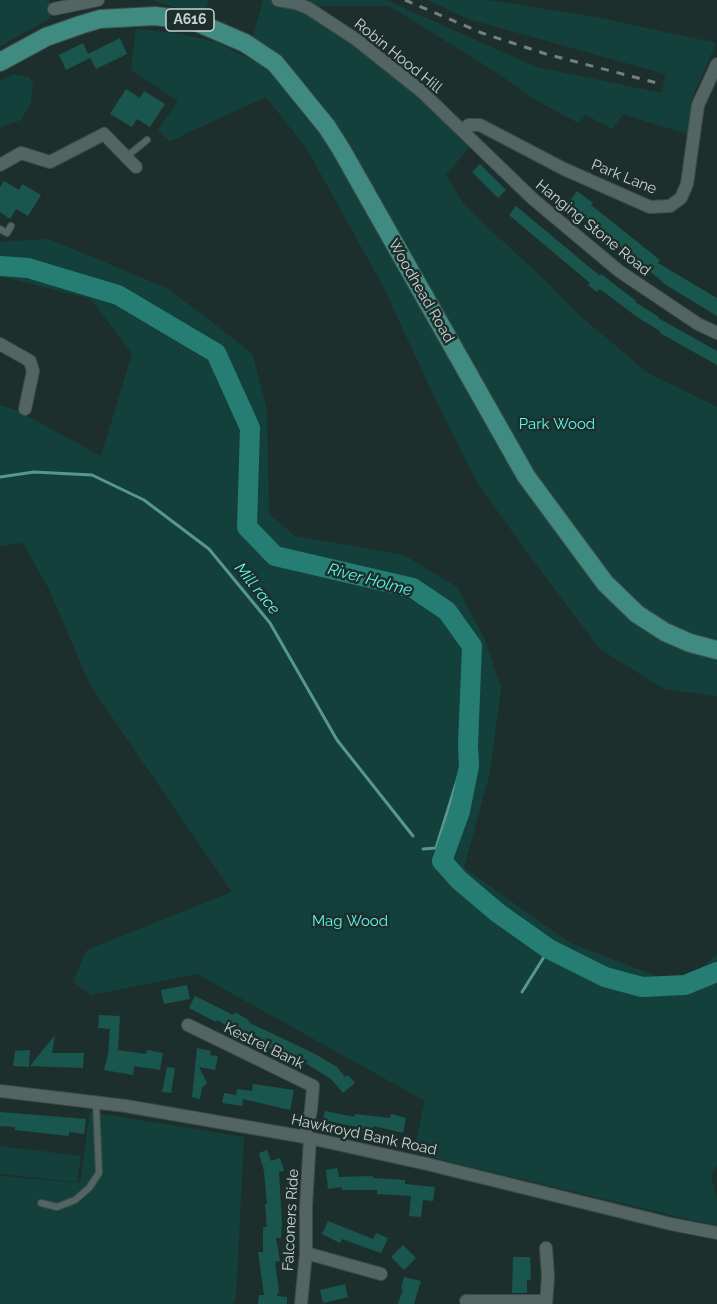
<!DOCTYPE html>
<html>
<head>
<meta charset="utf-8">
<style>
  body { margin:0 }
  canvas { display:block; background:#1d2f2c }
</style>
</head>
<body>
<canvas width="717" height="1304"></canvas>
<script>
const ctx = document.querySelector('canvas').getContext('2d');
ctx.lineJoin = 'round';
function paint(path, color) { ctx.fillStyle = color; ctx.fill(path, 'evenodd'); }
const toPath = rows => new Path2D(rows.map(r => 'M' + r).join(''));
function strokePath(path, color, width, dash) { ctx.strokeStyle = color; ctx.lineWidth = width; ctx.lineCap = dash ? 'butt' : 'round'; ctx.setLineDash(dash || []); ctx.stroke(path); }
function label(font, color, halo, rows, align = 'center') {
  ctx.font = font + ' Raleway,sans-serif'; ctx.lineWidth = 5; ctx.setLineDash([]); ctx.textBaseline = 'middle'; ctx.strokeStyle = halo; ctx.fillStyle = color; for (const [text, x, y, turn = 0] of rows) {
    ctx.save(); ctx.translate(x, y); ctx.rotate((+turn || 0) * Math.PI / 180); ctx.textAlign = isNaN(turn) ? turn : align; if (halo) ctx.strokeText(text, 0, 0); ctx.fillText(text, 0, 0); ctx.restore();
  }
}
const green = toPath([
  [0,0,49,0,51,18,0,46],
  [152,0,209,0,204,16],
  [263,0,386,0,536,67,662,93,665,74,468,19,428,0,488,0,596,17,716,43,691,101,690,135,623,114,612,129,586,115,578,123,534,99,496,72,389,6,319,6,425,88,476,139,446,175,463,203,484,224,549,284,580,316,648,373,717,407,717,696,664,689,600,649,532,559,476,481,439,407,384,288,307,149,266,97,170,141,158,130,178,101,131,70,136,29,176,33,216,42,252,60,253,36],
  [13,74,29,77,33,84,31,103,21,120,0,127,0,81],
  [48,239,167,288,252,353,267,410,269,514,295,536,404,555,457,587,485,640,501,688,490,772,464,868,570,943,680,985,717,955,717,1166,711,1175,717,1200,717,1226,413,1153,425,1101,197,974,92,995,73,982,87,950,232,892,90,685,49,589,23,543,0,546,0,405,16,410,101,456,132,354,91,299,0,276,0,242],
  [90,1112,244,1137,236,1296,233,1304,0,1304,0,1176,80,1183],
  [0,1146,81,1156,77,1182,0,1174]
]);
const stream = toPath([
  [0,477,34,472,92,475,144,500,209,549,270,623,337,740,413,836],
  [423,849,436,848,468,745],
  [522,992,549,949]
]);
const river = toPath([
  [0,266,28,268,118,295,216,353,250,428,247,527,275,556,413,588,447,611,472,646,468,745,469,766,460,811,442,861,459,880,498,913,549,949,605,977,642,987,685,985,717,972]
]);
const building = toPath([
  [120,38,127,54,96,69,88,54],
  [83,43,90,58,66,70,59,55],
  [126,89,140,98,144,91,165,104,150,127,137,119,132,127,110,114],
  [480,164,506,190,498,198,472,172],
  [4,181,19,190,22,184,41,195,28,216,16,209,10,219,0,212,0,187],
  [577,191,593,203,591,205,660,260,658,263,717,298,717,316,666,285,606,234,605,236,589,223,591,222,568,203],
  [516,206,600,276,601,274,636,301,635,302,659,317,658,318,717,351,717,365,660,333,660,331,637,317,600,289,597,292,588,285,590,283,509,215],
  [187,985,190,999,164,1004,161,990],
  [195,996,233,1015,235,1012,250,1021,248,1022,315,1054,337,1067,345,1077,348,1075,355,1083,343,1093,331,1079,305,1063,304,1065,243,1035,217,1020,216,1022,189,1008],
  [99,1015,120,1016,118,1050,146,1054,147,1050,163,1053,160,1070,134,1066,133,1075,104,1070,108,1054,110,1029,98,1028],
  [55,1035,52,1053,84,1053,83,1068,30,1066],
  [197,1048,211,1051,210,1055,218,1056,215,1070,199,1067,207,1083,202,1088,200,1099,192,1097],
  [30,1050,29,1067,13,1066,15,1051],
  [167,1067,175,1068,171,1093,162,1092],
  [253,1084,294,1090,290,1110,243,1099,242,1106,222,1103,224,1093,236,1095,237,1089,252,1091],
  [325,1111,355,1117,355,1114,390,1118,391,1114,406,1118,403,1133,373,1126,372,1130,323,1120],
  [0,1112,86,1119,84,1134,69,1132,69,1136,15,1130,15,1127,0,1126],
  [267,1150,271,1161,280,1158,284,1171,279,1172,282,1223,281,1238,276,1238,280,1261,275,1262,279,1291,277,1296,287,1297,287,1304,258,1304,259,1295,264,1295,258,1252,263,1252,263,1227,267,1227,265,1204,267,1204,264,1171,259,1153],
  [337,1168,339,1177,373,1176,373,1178,405,1180,405,1184,435,1187,433,1201,423,1200,421,1217,409,1216,411,1196,377,1194,377,1190,342,1190,342,1187,328,1189,326,1170],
  [328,1221,373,1239,376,1233,388,1238,381,1253,342,1239,340,1243,322,1234],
  [403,1245,416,1258,404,1270,391,1257],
  [513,1257,530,1257,531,1280,527,1280,527,1293,512,1293],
  [404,1277,421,1281,414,1304,398,1304,403,1289,401,1289],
  [345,1284,348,1297,323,1303,320,1290]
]);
const lane = toPath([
  [126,157,147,140],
  [0,229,7,233,11,226],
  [41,1203,57,1207,75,1200,89,1188,99,1173,96,1103]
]);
const street = toPath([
  [278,0,295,3,308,8,357,40,421,91,533,199,619,271,698,324,717,333],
  [54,9,98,0],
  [462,130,469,125,480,125,564,169,650,207,670,206,681,198,687,184,698,105,717,64],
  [0,165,21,153,50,162,104,134,136,167],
  [0,344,30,361,33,371,25,409],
  [188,1025,313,1086,311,1110,305,1137],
  [0,1091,126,1106,305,1137,427,1164,671,1224,717,1233],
  [306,1253,381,1274],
  [466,1301,546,1301],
  [301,1304,306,1253,306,1206,310,1138],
  [546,1304,548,1277,546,1248]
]);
const primary = toPath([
  [0,62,46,37,80,25,100,19,155,16,194,21,245,43,275,63,327,127,341,149,526,476,605,583,637,614,665,632,690,643,717,650]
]);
const rail = toPath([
  [405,0,482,33,546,54,657,83]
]);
const shields = [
  [190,20,48]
];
const shieldNames = [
  ["A616",190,20]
];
const streetNames = [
  ["Robin Hood Hill",398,56,39],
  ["Park Lane",624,177,22],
  ["Hanging Stone Road",593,228,39],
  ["Woodhead Road",421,291,60],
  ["Kestrel Bank",264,1046,26],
  ["Hawkroyd Bank Road",364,1135,12],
  ["Falconers Ride",291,1220,-87]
];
const parkNames = [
  ["Park Wood",557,424],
  ["Mag Wood",350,921]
];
const waterNames = [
  ["River Holme",370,580,15],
  ["Mill race",257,589,51]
];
paint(green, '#13403b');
strokePath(stream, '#579790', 3);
strokePath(river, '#267d73', 20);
paint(building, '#19564e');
strokePath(lane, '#3d4c49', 8);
strokePath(street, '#3d4c49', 14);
strokePath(primary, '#3d4c49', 20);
strokePath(lane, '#526562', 6);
strokePath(street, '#526562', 12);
strokePath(primary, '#3f8a81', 18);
strokePath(rail, '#72807e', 3, [8, 8]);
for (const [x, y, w] of shields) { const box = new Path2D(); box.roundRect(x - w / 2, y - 11, w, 22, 4.5); ctx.fillStyle = '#1d2f2c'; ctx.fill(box); strokePath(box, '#c9d4d2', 1.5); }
label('bold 14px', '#c9d4d2', null, shieldNames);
label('15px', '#c9d4d2', '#1d2f2c', streetNames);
label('15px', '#5ffae8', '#1d2f2c', parkNames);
label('italic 16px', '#5efae8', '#1d2f2c', waterNames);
</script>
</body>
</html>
